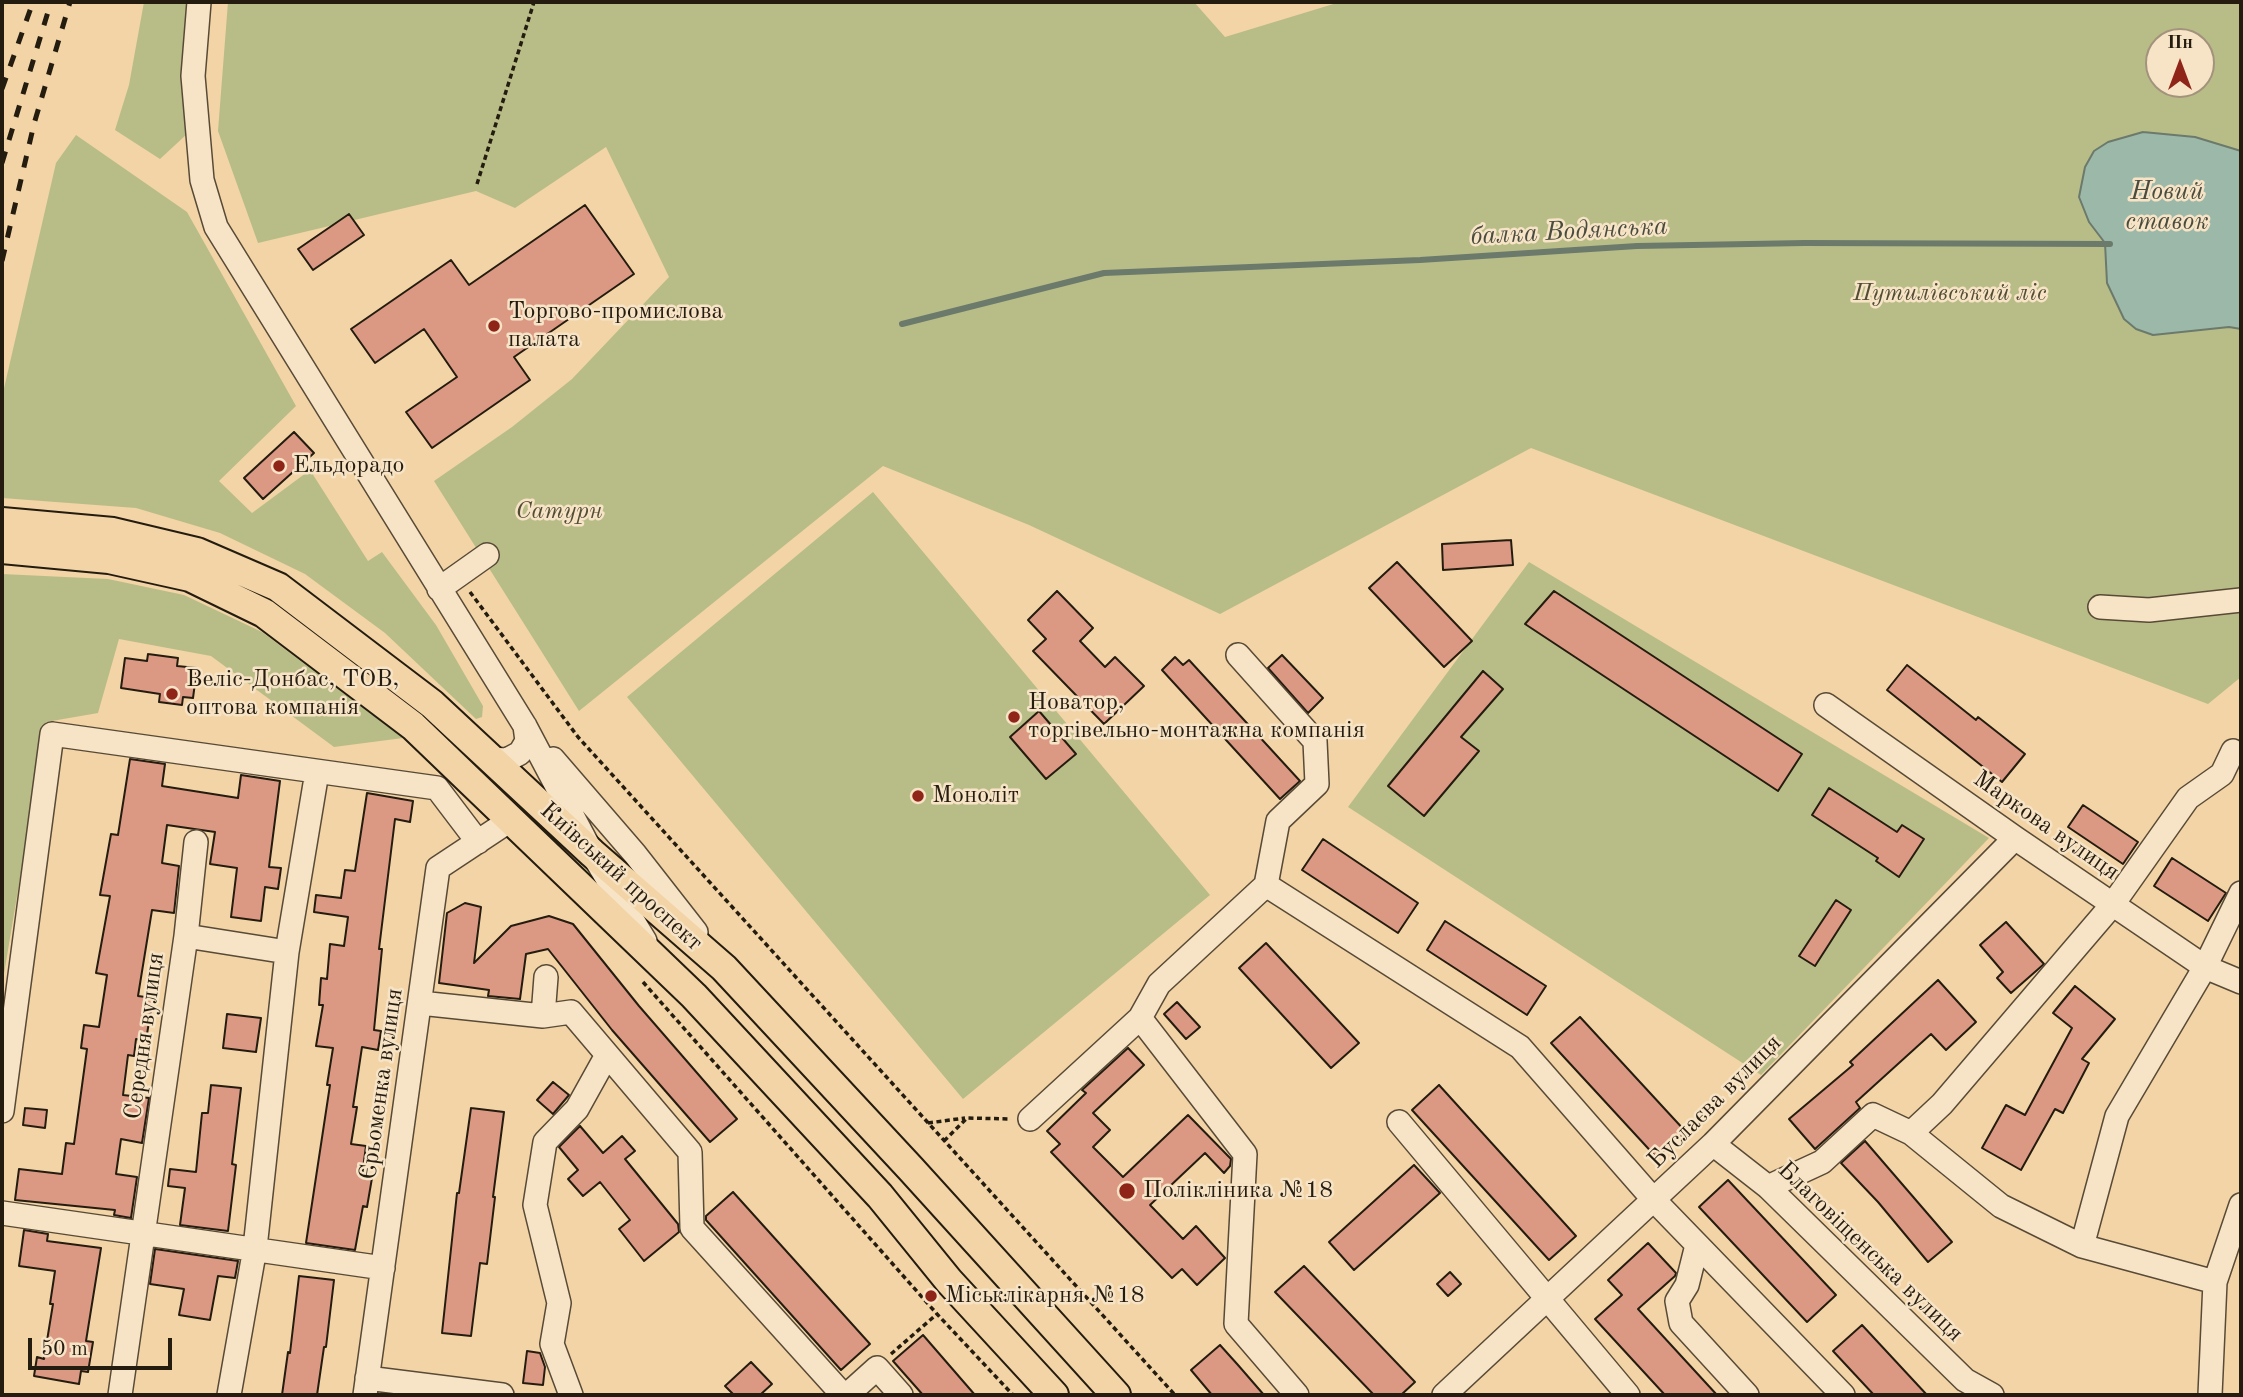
<!DOCTYPE html>
<html>
<head>
<meta charset="utf-8">
<style>
  body { margin:0 }
  #map { position:relative; width:2243px; height:1397px; overflow:hidden; background:#f2d4a6; font-family:"Old Standard TT",serif }
  canvas { display:block }
  .frame { position:absolute; inset:0; border:4px solid #251c10; pointer-events:none }
  .north { position:absolute; left:2145px; top:28px; width:70px; height:70px; box-sizing:border-box; background:#f7e3c5; border:2px solid #a3937d; border-radius:50%; rotate:0deg; font-size:19px; font-weight:700; line-height:28px; text-align:center; color:#251c10 }
  .north::after { content:''; display:block; margin:auto; width:24px; height:32px; background:#8f2418; clip-path:polygon(50% 0,100% 100%,50% 72%,0 100%) }
  .scale { position:absolute; left:28px; top:1338px; width:144px; height:32px; box-sizing:border-box; border:4px solid #251c10; border-top:0; padding-left:9px; font-size:21px; line-height:24px; white-space:nowrap; color:#251c10; -webkit-text-stroke:5px #f7e3c5; paint-order:stroke }
</style>
</head>
<body>
<div id="map">
<canvas width="2243" height="1397"></canvas>
<div class="frame"></div>
<div class="north">Пн</div>
<div class="scale">50 m</div>
</div>
<script>
const ctx = document.querySelector('canvas').getContext('2d');
ctx.lineJoin = 'round';
function paint(path, color) { ctx.fillStyle = color; ctx.fill(path, 'evenodd'); }
const toPath = rows => new Path2D(rows.map(r => 'M' + r).join(''));
function strokePath(path, color, width, dash) { ctx.strokeStyle = color; ctx.lineWidth = width; ctx.lineCap = dash ? 'butt' : 'round'; ctx.setLineDash(dash || []); ctx.stroke(path); }
function label(font, color, halo, rows, align = 'center') {
  ctx.font = font + ' "Old Standard TT",serif'; ctx.lineWidth = 5; ctx.setLineDash([]); ctx.textBaseline = 'middle'; ctx.strokeStyle = halo; ctx.fillStyle = color; for (const [text, x, y, turn = 0] of rows) {
    ctx.save(); ctx.translate(x, y); ctx.rotate((+turn || 0) * Math.PI / 180); ctx.textAlign = isNaN(turn) ? turn : align; if (halo) ctx.strokeText(text, 0, 0); ctx.fillText(text, 0, 0); ctx.restore();
  }
}
const green = toPath([
  [144,2,189,2,183,82,187,134,160,159,115,130,129,85],
  [228,2,1194,2,1225,37,1340,2,2241,2,2241,677,2208,704,1531,448,1220,614,1029,525,883,466,579,711,434,481,512,427,572,379,669,277,606,147,515,208,476,191,258,243,218,131],
  [2159,42,2201,42,2201,84,2159,84],
  [76,135,187,212,296,406,219,481,252,513,310,470,368,561,382,552,436,625,483,706,482,717,476,719,385,633,305,574,220,533,136,508,2,498,2,397,56,163],
  [873,492,1210,895,963,1099,627,697],
  [1529,562,1989,838,1761,1075,1348,807],
  [2,574,108,579,184,595,262,632,403,738,334,747,211,656,119,639,98,713,46,722,2,986]
]);
const water = toPath([
  [2143,132,2195,137,2241,151,2241,329,2229,327,2153,335,2136,329,2124,319,2107,283,2105,243,2089,222,2079,197,2085,167,2094,151,2108,142,2143,132]
]);
const stream = toPath([
  [902,324,1104,273,1420,260,1637,246,1805,243,2110,244]
]);
const building = toPath([
  [585,205,634,274,514,357,530,380,432,448,406,412,457,377,424,329,375,363,351,329,451,260,469,285,585,205],
  [349,214,364,235,313,270,298,249,349,214],
  [294,432,314,453,263,499,244,478,294,432],
  [1511,540,1513,565,1443,570,1442,544,1511,540],
  [1397,562,1472,641,1444,667,1369,588,1397,562],
  [1057,591,1093,628,1080,641,1105,667,1115,657,1144,686,1104,724,1033,651,1046,639,1028,620,1057,591],
  [1554,591,1802,754,1778,791,1525,624,1554,591],
  [148,654,178,658,177,666,197,668,193,698,183,697,182,705,159,702,160,694,121,688,125,658,147,661,148,654],
  [1282,655,1323,698,1308,713,1268,668,1282,655],
  [1175,657,1183,665,1189,660,1300,781,1280,799,1162,670,1175,657],
  [1907,665,1976,720,1978,717,2025,754,2002,782,1887,690,1907,665],
  [1483,671,1503,689,1461,737,1479,751,1424,816,1388,786,1483,671],
  [1039,711,1076,754,1046,779,1010,737,1039,711],
  [130,759,165,764,162,786,238,798,241,775,280,781,269,867,281,868,278,889,265,887,261,921,231,917,237,868,210,864,215,832,167,825,162,863,179,866,174,913,152,910,138,996,153,998,146,1040,136,1039,134,1056,128,1055,123,1095,149,1098,142,1143,121,1139,116,1174,137,1177,131,1218,114,1215,115,1210,15,1200,19,1169,62,1174,66,1143,74,1144,87,1049,81,1048,84,1025,99,1027,107,975,96,973,110,896,100,895,111,834,118,835,130,759],
  [1829,788,1897,832,1902,825,1924,839,1899,877,1876,861,1878,858,1812,815,1829,788],
  [367,793,413,801,410,822,395,819,379,949,382,949,374,1030,381,1031,378,1050,362,1047,353,1107,357,1107,351,1144,366,1146,362,1176,372,1178,367,1207,363,1206,355,1250,306,1243,330,1085,327,1085,333,1048,316,1046,323,1005,319,1005,321,978,327,979,330,944,344,946,348,917,314,912,316,895,341,898,345,870,355,871,367,793],
  [2083,805,2138,842,2123,864,2068,827,2083,805],
  [1323,839,1418,903,1398,933,1302,870,1323,839],
  [2172,858,2226,893,2208,921,2154,886,2172,858],
  [1836,900,1851,910,1815,966,1799,956,1836,900],
  [465,903,481,907,474,963,511,926,549,916,573,924,639,1006,737,1119,710,1142,612,1030,548,949,526,954,520,999,488,996,489,990,439,983,447,913,465,903],
  [1445,921,1546,986,1527,1015,1427,950,1445,921],
  [2006,922,2044,964,2011,993,1997,978,2003,972,1980,945,2006,922],
  [1266,943,1359,1043,1331,1068,1239,968,1266,943],
  [1938,980,1976,1022,1946,1050,1931,1034,1856,1102,1860,1108,1815,1149,1789,1119,1853,1065,1850,1062,1938,980],
  [2075,986,2115,1019,2082,1059,2089,1063,2063,1113,2055,1109,2021,1170,1982,1148,2006,1105,2025,1115,2072,1028,2053,1013,2075,986],
  [1177,1002,1200,1027,1186,1039,1164,1014,1177,1002],
  [227,1014,261,1018,256,1052,223,1048,227,1014],
  [1580,1017,1686,1132,1657,1158,1551,1043,1580,1017],
  [1128,1048,1144,1065,1093,1113,1110,1130,1093,1147,1123,1177,1188,1115,1231,1159,1230,1166,1224,1173,1205,1153,1150,1205,1183,1239,1196,1226,1225,1258,1197,1285,1182,1269,1172,1278,1051,1152,1060,1144,1047,1131,1086,1093,1082,1090,1128,1048],
  [553,1082,569,1095,553,1114,537,1100,553,1082],
  [211,1085,241,1088,232,1164,236,1165,228,1231,180,1225,185,1188,168,1186,170,1169,196,1172,202,1113,208,1113,211,1085],
  [1439,1085,1576,1236,1549,1260,1412,1110,1439,1085],
  [25,1108,47,1110,45,1128,23,1125,25,1108],
  [471,1108,504,1112,493,1197,495,1197,487,1264,480,1263,471,1336,442,1333,457,1193,459,1193,471,1108],
  [580,1126,603,1153,622,1136,635,1151,625,1159,678,1224,679,1232,644,1261,619,1229,630,1220,600,1182,583,1196,568,1179,578,1170,559,1147,580,1126],
  [1865,1141,1952,1242,1928,1262,1878,1202,1841,1163,1865,1141],
  [1414,1165,1440,1193,1354,1270,1329,1242,1414,1165],
  [1728,1180,1836,1295,1807,1322,1699,1207,1728,1180],
  [733,1192,870,1344,841,1370,706,1220,706,1216,733,1192],
  [24,1230,48,1234,47,1241,101,1248,86,1341,93,1342,88,1372,81,1371,79,1384,34,1376,37,1357,44,1359,53,1304,50,1304,55,1271,19,1266,24,1230],
  [1648,1243,1676,1273,1675,1276,1638,1309,1717,1395,1665,1395,1595,1319,1622,1295,1608,1280,1648,1243],
  [155,1249,238,1261,235,1278,218,1276,210,1320,179,1315,184,1289,150,1284,155,1249],
  [1304,1266,1415,1382,1401,1395,1374,1395,1275,1292,1304,1266],
  [1450,1272,1461,1284,1448,1296,1437,1284,1450,1272],
  [299,1276,334,1280,326,1347,324,1347,317,1395,282,1395,288,1352,290,1353,299,1276],
  [1862,1325,1927,1395,1874,1395,1833,1351,1862,1325],
  [923,1335,975,1395,923,1395,893,1361,923,1335],
  [1220,1345,1238,1365,1264,1395,1212,1395,1191,1370,1220,1345],
  [527,1351,540,1353,545,1367,543,1385,523,1383,527,1351],
  [751,1362,772,1384,760,1395,734,1395,725,1386,751,1362]
]);
const path = toPath([
  [477,184,534,2],
  [470,592,578,737,1175,1395],
  [643,982,937,1314,1013,1395],
  [928,1123,965,1118],
  [944,1141,967,1118,1011,1119],
  [891,1354,937,1314]
]);
const minor = toPath([
  [199,2,193,76,202,180,216,227,525,726,592,853,645,941],
  [439,589,487,555],
  [2100,607,2149,610,2241,600],
  [1238,655,1315,741,1317,784,1278,821,1266,885,1159,984,1140,1018,1245,1154,1236,1324,1297,1395],
  [1826,705,2015,838,2205,967,2241,982],
  [489,759,507,760,520,753,527,741,525,726],
  [553,759,635,854,696,932],
  [1266,885,1520,1047,1653,1199,1843,1395],
  [186,936,196,842],
  [287,952,317,772],
  [420,1003,543,1016,571,1012,690,1152,692,1228,843,1395],
  [543,1016,546,977],
  [2,1111,52,734,437,788,478,842],
  [1030,1119,1140,1018],
  [1399,1122,1628,1395],
  [1911,1133,2001,1206,2082,1246,2215,1282],
  [1713,1144,1768,1187,1965,1380,1992,1395],
  [1768,1187,1822,1162,1873,1115,1911,1133,1942,1104,2113,904,2188,798,2222,774,2233,751],
  [2,1213,383,1268],
  [1697,1245,1687,1285,1677,1301,1681,1323,1747,1395],
  [2082,1246,2117,1116,2205,967,2241,893],
  [367,1378,502,1395],
  [120,1395,186,936,287,952,255,1248,229,1395],
  [365,1395,438,868,512,819],
  [571,1395,552,1344,559,1303,535,1205,545,1142,577,1109,607,1055],
  [847,1395,877,1368,901,1395],
  [1444,1395,1713,1144,2015,838],
  [2210,1395,2215,1282,2241,1205]
]);
const major = toPath([
  [2,522,113,532,197,552,278,587,432,704,592,853,724,968,911,1169,1116,1395],
  [2,549,109,559,190,577,264,613,413,726,694,996,880,1196,949,1281,1054,1395]
]);
const rail = toPath([
  [2,89,33,2],
  [2,163,51,2],
  [2,261,34,124,70,2]
]);
const markers = [
  [494,326,7,"#8f2418"],
  [279,466,7,"#8f2418"],
  [172,694,7,"#8f2418"],
  [1014,717,7,"#8f2418"],
  [918,796,7,"#8f2418"],
  [1127,1191,9,"#8f2418"],
  [931,1296,7,"#8f2418"]
];
const parkNames = [
  ["Путилівський ліс",1950,294],
  ["Сатурн",559,512]
];
const poiNames = [
  ["Торгово-промислова",508,312],
  ["палата",508,340],
  ["Ельдорадо",293,466],
  ["Веліс-Донбас, ТОВ,",186,680],
  ["оптова компанія",186,708],
  ["Новатор,",1028,703],
  ["торгівельно-монтажна компанія",1028,731],
  ["Моноліт",932,796],
  ["Полікліника №18",1143,1191],
  ["Міськлікарня №18",945,1296]
];
const streetNames = [
  ["Маркова вулиця",2046,826,35],
  ["Київський проспект",621,877,42],
  ["Середня вулиця",145,1036,-82],
  ["Єрьоменка вулиця",382,1084,-82],
  ["Буслаєва вулиця",1715,1102,-45],
  ["Благовіщенська вулиця",1870,1252,44]
];
const waterNames = [
  ["Новий",2167,192],
  ["ставок",2167,222],
  ["балка Водянська",1569,232,-3]
];
paint(green, '#b8bd88');
paint(water, '#9bb8a9');
strokePath(water, '#6c7a6c', 2);
strokePath(stream, '#6c7a6c', 6);
paint(building, '#db9984');
strokePath(building, '#251c10', 2);
strokePath(minor, '#584a36', 26);
strokePath(major, '#251c10', 32);
strokePath(path, '#251c10', 3.5, [5, 3.5]);
strokePath(minor, '#f7e3c5', 23);
strokePath(major, '#f2d4a6', 28);
strokePath(rail, '#251c10', 5, [12, 12]);
for (const [x, y, r, color] of markers) { const dot = new Path2D(); dot.arc(x, y, r, 0, 2 * Math.PI); ctx.fillStyle = color; ctx.fill(dot); strokePath(dot, '#f7e3c5', 2.5); }
label('italic 24px', '#514c34', '#f7e3c5', parkNames);
label('24px', '#251c10', '#f7e3c5', poiNames, 'left');
label('24px', '#251c10', '#f7e3c5', streetNames);
label('italic 26px', '#484b3e', '#f7e3c5', waterNames);
</script>
</body>
</html>
